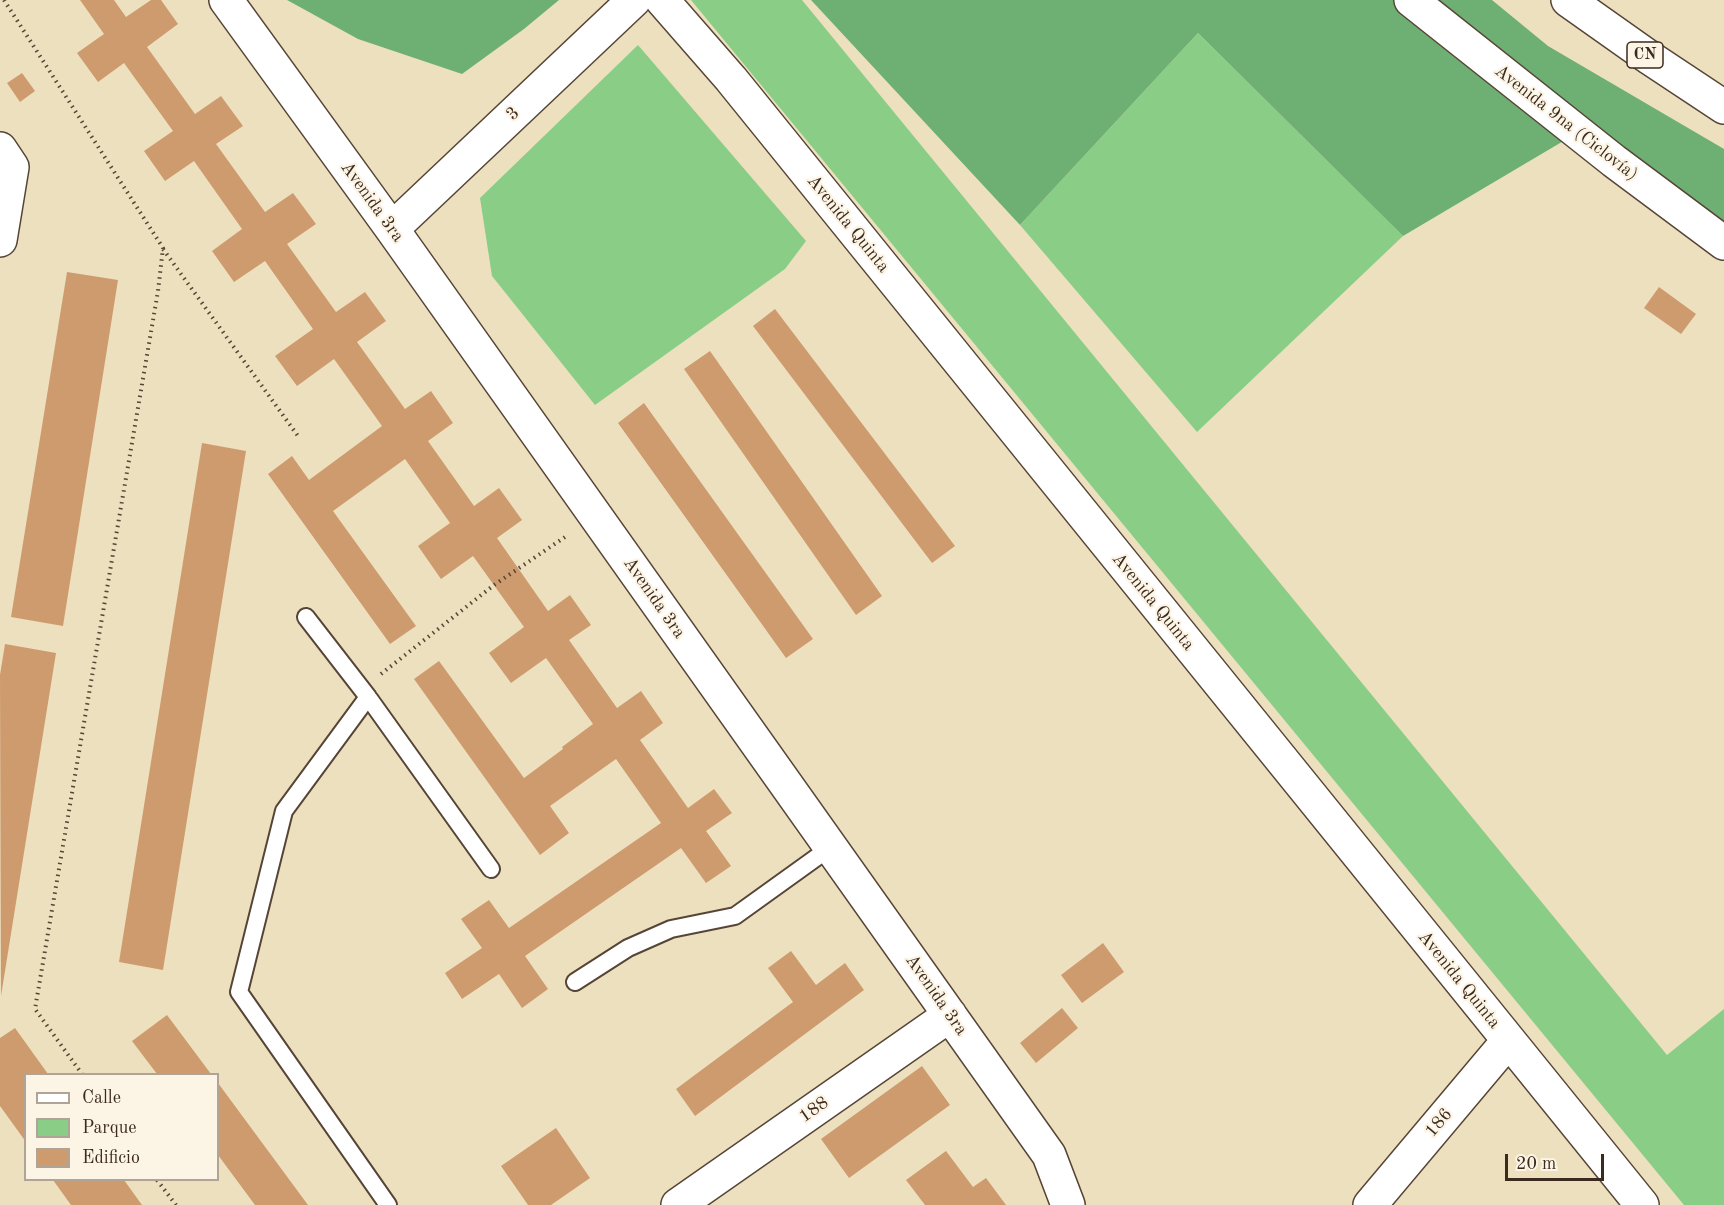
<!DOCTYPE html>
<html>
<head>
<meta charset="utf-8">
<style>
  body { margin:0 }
  #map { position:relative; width:1724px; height:1205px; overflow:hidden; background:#ede0be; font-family:"Old Standard TT",serif }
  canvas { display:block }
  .legend { position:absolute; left:24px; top:1073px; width:195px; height:108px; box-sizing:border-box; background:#fcf5e5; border:2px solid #afa495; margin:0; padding:8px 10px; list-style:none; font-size:18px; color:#3b2a1e }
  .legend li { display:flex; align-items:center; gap:12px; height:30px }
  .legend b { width:30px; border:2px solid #afa495 }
  .scale { position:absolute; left:1505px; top:1154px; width:99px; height:27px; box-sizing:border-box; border:3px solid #3b2a1e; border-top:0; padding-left:8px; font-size:18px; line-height:21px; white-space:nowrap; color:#3b2a1e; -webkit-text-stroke:4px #fcf5e5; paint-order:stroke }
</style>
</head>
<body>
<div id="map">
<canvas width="1724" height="1205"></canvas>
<ul class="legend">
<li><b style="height:8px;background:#fff"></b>Calle</li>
<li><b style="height:16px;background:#89cd87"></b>Parque</li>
<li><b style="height:16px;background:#ce9b6f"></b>Edificio</li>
</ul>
<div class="scale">20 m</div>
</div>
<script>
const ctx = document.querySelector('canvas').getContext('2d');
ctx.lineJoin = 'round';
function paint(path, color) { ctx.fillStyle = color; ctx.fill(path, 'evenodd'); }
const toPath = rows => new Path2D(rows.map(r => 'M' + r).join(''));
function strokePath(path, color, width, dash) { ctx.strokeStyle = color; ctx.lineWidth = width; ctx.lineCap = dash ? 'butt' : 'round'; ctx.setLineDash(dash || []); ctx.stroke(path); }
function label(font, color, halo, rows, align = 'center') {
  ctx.font = font + ' "Old Standard TT",serif'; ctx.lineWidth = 4.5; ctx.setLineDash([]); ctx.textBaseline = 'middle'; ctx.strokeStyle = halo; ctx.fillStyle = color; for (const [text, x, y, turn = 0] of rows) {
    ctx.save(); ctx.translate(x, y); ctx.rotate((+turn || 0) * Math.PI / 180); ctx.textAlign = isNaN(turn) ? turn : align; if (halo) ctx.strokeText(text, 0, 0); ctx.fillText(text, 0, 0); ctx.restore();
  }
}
const green = toPath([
  [691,0,802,0,1667,1055,1724,1009,1724,1205,1684,1205],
  [1198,33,1403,236,1197,432,1020,225],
  [638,45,806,241,785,269,595,405,492,276,480,198]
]);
const forest = toPath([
  [287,0,559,0,524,29,462,74,358,39],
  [811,0,1492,0,1548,46,1724,149,1724,241,1582,130,1403,236,1198,33,1020,225]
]);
const building = toPath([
  [80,0,114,0,126,17,151,0,161,0,178,24,147,47,195,114,221,96,243,126,216,144,265,212,293,193,316,224,287,244,336,312,365,292,386,321,357,342,405,409,431,391,453,423,428,441,474,506,499,488,522,520,497,538,548,611,570,595,591,625,569,640,617,708,641,691,663,723,640,740,688,808,714,789,732,813,706,831,731,866,706,883,681,848,525,956,548,989,522,1008,499,974,462,999,445,973,482,948,461,919,489,900,509,928,661,823,616,759,550,806,569,833,540,855,414,679,439,661,524,778,563,749,562,747,593,724,546,658,511,683,489,653,524,627,473,556,441,579,418,546,450,523,405,459,333,511,416,626,390,644,268,474,292,456,309,480,382,426,334,359,297,386,275,356,313,329,265,261,234,282,212,251,242,229,194,161,165,181,144,151,173,131,124,63,98,82,77,53,104,34],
  [22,73,35,91,20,102,7,83],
  [67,272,118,280,63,626,11,617],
  [1659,287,1696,314,1681,334,1644,308],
  [775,309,955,546,932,563,753,326],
  [710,351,882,596,856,615,684,369],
  [644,403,813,639,786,658,618,423],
  [202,443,246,451,163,970,119,962],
  [5,644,56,653,1,996,0,675],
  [1103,943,1124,972,1082,1003,1061,975],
  [791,951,816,985,845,963,864,990,695,1116,676,1089,793,1002,768,968],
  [1062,1008,1078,1028,1036,1063,1020,1043],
  [167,1015,211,1074,157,1074,132,1041],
  [15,1028,48,1074,26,1074,26,1142,0,1106,0,1038],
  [922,1066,950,1105,849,1178,821,1139],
  [218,1083,308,1205,255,1205,218,1155],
  [556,1128,590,1178,551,1205,528,1205,501,1166],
  [946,1151,973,1187,986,1178,1006,1205,925,1205,906,1180],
  [53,1180,124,1180,142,1205,71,1205]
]);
const path = toPath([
  [4,0,163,248,158,291,35,1009,82,1074],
  [163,249,298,436],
  [381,674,494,585,568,535],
  [157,1180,176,1205]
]);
const lane = toPath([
  [306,617,368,697,491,869],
  [368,697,284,811,239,992,388,1205],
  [575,982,628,948,671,929,735,916,831,847]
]);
const street = toPath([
  [226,0,392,229,1049,1155,1068,1205],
  [1411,0,1614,161,1724,243],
  [0,149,12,167,0,240],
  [392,229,634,0],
  [678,1205,950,1015]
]);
const secondary = toPath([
  [662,0,731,79,1642,1205],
  [1370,1205,1508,1041]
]);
const highway = toPath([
  [1568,0,1650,58,1724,107]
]);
const shields = [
  [1645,55,36]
];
const shieldNames = [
  ["CN",1645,55]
];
const streetNames = [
  ["3",513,114,-43],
  ["Avenida 9na (Ciclovía)",1566,123,38],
  ["Avenida 3ra",372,202,54],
  ["Avenida Quinta",848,224,51],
  ["Avenida 3ra",654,598,55],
  ["Avenida Quinta",1153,602,51],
  ["Avenida Quinta",1459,980,51],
  ["Avenida 3ra",936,995,55],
  ["188",814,1110,-35],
  ["186",1439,1123,-50]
];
paint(green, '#89cd87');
paint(forest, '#6eb074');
paint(building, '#ce9b6f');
strokePath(lane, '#564536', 20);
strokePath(street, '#564536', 36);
strokePath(secondary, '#564536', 36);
strokePath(highway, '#564536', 36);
strokePath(path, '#564536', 4, [1.5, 4.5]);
strokePath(lane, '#fff', 16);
strokePath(street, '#fff', 33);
strokePath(secondary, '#fff', 33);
strokePath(highway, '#fff', 33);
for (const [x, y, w] of shields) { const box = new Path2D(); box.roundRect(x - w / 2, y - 13, w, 26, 4.5); ctx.fillStyle = '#fcf5e5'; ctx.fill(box); strokePath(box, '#3b2a1e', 1.5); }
label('bold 16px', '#3b2a1e', null, shieldNames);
label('18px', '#3b2a1e', '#fcf5e5', streetNames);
</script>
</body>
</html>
